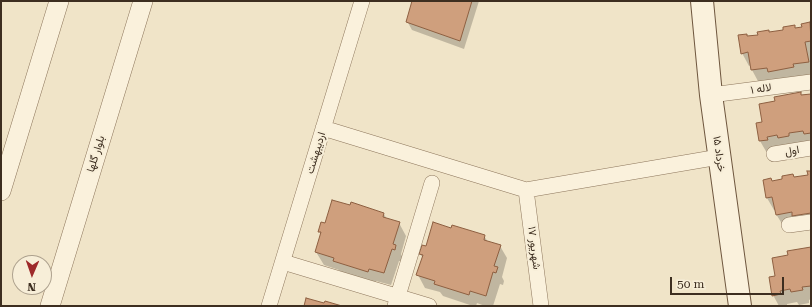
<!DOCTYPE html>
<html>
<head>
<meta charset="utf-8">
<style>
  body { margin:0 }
  #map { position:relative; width:812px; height:307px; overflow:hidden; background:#f0e4c8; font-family:"Roboto Serif",serif }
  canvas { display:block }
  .frame { position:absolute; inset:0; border:2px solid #3d2e20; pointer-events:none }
  .north { position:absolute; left:12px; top:255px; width:40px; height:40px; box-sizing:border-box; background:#f7eed8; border:1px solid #ada18e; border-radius:50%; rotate:182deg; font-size:11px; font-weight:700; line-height:16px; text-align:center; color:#3d2e20 }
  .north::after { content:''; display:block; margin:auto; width:14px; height:18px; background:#9e2a2b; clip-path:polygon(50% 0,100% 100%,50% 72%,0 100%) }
  .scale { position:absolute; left:670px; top:277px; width:114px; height:18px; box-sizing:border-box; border:2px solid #3d2e20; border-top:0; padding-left:5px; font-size:12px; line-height:14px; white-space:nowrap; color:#3d2e20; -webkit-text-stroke:3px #f7eed8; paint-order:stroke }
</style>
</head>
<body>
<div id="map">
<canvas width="812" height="307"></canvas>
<div class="frame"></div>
<div class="north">N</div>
<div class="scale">50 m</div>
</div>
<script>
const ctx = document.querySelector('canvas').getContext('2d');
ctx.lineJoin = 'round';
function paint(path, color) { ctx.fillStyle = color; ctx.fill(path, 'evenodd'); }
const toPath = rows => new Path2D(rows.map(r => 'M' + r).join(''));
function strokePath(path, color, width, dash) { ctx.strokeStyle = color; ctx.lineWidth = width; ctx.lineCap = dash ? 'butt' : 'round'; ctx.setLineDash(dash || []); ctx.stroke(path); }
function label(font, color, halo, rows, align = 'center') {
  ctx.font = font + ' "Roboto Serif",Vazirmatn,serif'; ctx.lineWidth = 4; ctx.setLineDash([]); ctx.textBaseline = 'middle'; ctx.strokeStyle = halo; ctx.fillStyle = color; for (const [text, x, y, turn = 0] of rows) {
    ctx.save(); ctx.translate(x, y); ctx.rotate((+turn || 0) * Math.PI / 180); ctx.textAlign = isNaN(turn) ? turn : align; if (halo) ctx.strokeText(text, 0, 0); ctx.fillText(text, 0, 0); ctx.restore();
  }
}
const shadow = toPath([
  [413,1,479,1,464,49,412,30,407,21],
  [810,23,811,25,811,75,759,83,752,70,751,65,749,66,742,53,747,35,748,37,785,31,794,26,796,29,803,28],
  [811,95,811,145,767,153,760,141,757,124,763,122,802,96],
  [811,172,811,227,784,227,776,214,776,210,774,210,767,198,772,182,809,175],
  [383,213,387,219,399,223,406,236,401,254,403,258,402,262,399,261,391,285,376,281,375,284,342,274,339,270,324,265,316,252,321,235,319,231,325,225],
  [452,229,484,236,488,242,500,246,507,258,502,277,504,281,503,285,500,284,493,306,485,306,477,303,476,306,473,306,443,296,440,292,425,288,418,275,423,258,420,254,427,247],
  [811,248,811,299,809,300,809,303,799,305,797,302,787,304,787,306,779,306,773,295,776,277,789,256]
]);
const building = toPath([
  [412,1,472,1,460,41,406,22,412,1],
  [810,22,811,41,805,42,809,62,793,64,794,67,768,72,767,68,751,70,748,52,741,54,738,35,747,34,747,36,758,35,757,32,769,30,769,32,783,30,783,27,795,25,795,28,802,27,801,24,810,22],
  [801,92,801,95,811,94,811,133,804,134,803,131,789,133,789,136,778,138,777,135,767,137,768,140,759,141,756,123,762,122,759,104,775,101,774,97,801,92],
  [807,171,811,171,811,213,792,216,792,212,776,215,772,197,766,198,763,180,771,178,772,181,782,179,782,176,793,174,794,177,808,175,807,171],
  [332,200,350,205,351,202,384,213,383,217,400,222,393,244,396,245,395,250,392,249,384,273,369,269,368,272,333,261,334,258,315,252,321,232,318,232,321,222,325,223,332,200],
  [433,222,451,228,452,225,485,235,484,240,501,245,494,266,498,267,496,273,493,272,486,296,470,291,469,295,434,284,435,281,416,275,423,255,419,254,422,245,426,246,433,222],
  [811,247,811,286,802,287,803,290,791,292,790,289,780,291,781,294,772,296,769,277,775,276,772,258,788,255,787,251,811,247],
  [306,298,324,303,325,301,342,306,304,306,306,298]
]);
const minor = toPath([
  [711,95,811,82],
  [323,128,526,190,719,157],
  [774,154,811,148],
  [526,190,541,306],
  [789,225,811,222],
  [283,262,429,306],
  [269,306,362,1],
  [395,306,432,183]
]);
const tertiary = toPath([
  [1,191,59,1],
  [50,306,143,1]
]);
const secondary = toPath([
  [702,1,711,95,740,306]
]);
const streetNames = [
  ["لاله ۱",761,89,-8],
  ["اول",792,151,-10],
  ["اردیبهشت",316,153,-73],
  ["بلوار گلها",96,154,-73],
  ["۱۵ خرداد",719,154,82],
  ["۱۷ شهریور",534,248,83]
];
paint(shadow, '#0003');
paint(building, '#cf9f7d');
strokePath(building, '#8d5f41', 1);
strokePath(minor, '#8d765c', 16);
strokePath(tertiary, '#8d765c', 20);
strokePath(secondary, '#6f573f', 24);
strokePath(minor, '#faf1dc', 15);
strokePath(tertiary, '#faf1dc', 19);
strokePath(secondary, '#faf1dc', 22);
label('11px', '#3d2e20', '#f7eed8', streetNames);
</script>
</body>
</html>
